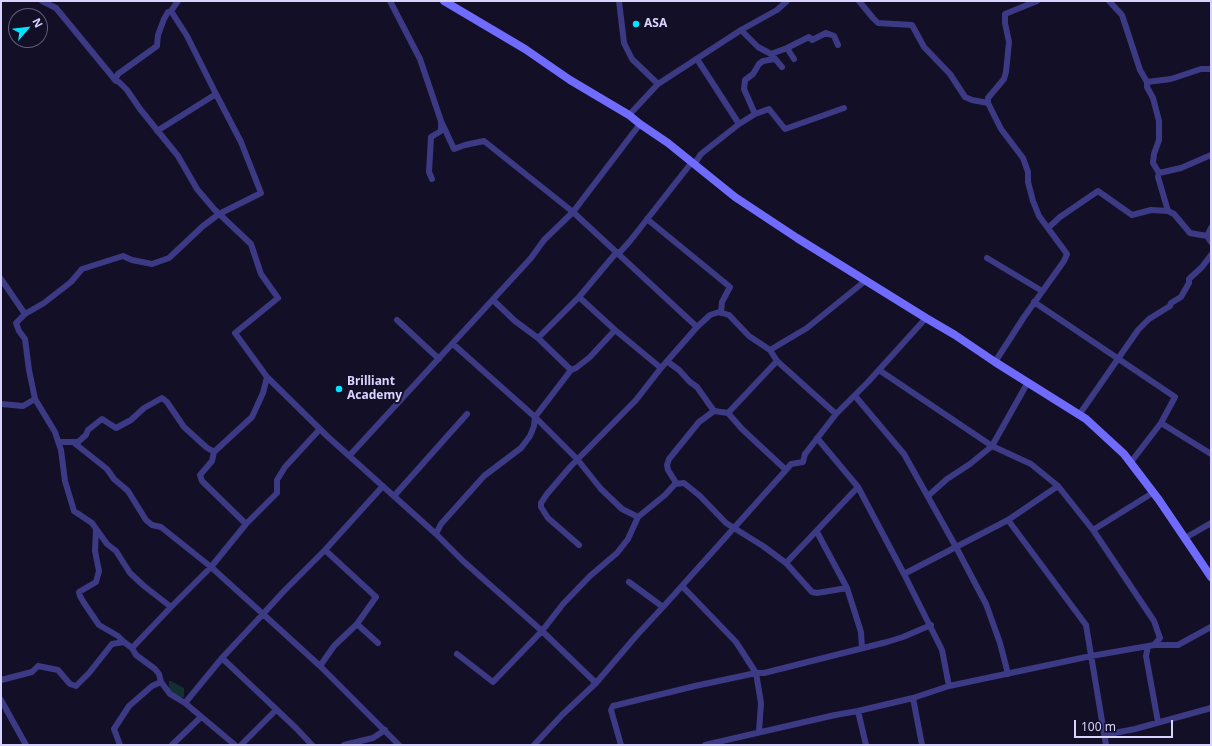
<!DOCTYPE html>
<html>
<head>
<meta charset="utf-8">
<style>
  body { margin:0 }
  #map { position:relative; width:1212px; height:746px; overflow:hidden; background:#130f26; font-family:"Noto Sans",sans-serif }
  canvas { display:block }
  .frame { position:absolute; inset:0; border:2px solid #d9d4ff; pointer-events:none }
  .north { position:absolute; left:8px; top:8px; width:40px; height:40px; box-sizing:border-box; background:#130f26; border:1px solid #625e7d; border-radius:50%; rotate:62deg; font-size:11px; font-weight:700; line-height:16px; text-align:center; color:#d9d4ff }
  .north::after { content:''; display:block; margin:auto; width:14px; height:18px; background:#00e5ff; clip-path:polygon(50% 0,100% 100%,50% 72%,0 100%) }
  .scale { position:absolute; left:1074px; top:720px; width:99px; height:18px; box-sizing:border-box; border:2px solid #d9d4ff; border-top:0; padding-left:5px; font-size:12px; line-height:14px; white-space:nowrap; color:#d9d4ff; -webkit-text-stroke:3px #130f26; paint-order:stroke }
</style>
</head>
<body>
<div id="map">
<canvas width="1212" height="746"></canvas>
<div class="frame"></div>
<div class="north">N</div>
<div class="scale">100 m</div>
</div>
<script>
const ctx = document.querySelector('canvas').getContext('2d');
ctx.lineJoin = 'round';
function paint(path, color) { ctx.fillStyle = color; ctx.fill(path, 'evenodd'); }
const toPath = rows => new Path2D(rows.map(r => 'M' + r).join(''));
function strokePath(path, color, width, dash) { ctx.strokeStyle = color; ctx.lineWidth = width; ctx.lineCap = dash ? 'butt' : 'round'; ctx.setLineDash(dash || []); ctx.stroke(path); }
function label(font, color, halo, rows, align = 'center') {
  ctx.font = font + ' "Noto Sans",sans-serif'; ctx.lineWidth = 4; ctx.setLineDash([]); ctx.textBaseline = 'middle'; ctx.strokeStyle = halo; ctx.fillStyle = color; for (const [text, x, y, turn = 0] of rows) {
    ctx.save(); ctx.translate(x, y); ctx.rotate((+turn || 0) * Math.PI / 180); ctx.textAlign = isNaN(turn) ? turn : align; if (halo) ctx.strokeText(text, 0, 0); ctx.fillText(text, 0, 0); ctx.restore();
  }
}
const green = toPath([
  [169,681,171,681,184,688,184,697,178,697,169,690]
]);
const street = toPath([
  [42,1,56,8,116,81,119,82,127,90,140,109,178,156,197,189,214,209,251,244,261,274,278,298,235,333,267,377,327,436,436,534,463,561,542,631,596,683],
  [390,1,420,59,441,121,441,131,431,137,429,172,432,179],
  [619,1,624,43,632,59,658,84],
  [859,1,873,18,878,23,912,25,924,47,950,74,965,97,972,100,988,103,1001,129,1023,158,1028,172,1028,182,1033,201,1039,216,1067,254,1064,261,1024,317,995,362],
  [1109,1,1122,15,1140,70,1147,82],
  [741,30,758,47,771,54,782,67],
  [787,48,809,37,812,40,826,33,834,36,838,45],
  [771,54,787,48,794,59],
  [697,59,739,124,755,114,769,109,785,129,844,108],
  [115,80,118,74,157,46,158,35,164,19,168,12,171,11,178,1],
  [988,103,988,98,1004,79,1006,72,1009,42,1005,23,1005,14,1037,1],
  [755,114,744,89,745,80,753,74,759,64,763,61,775,59],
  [629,115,658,84,741,30,777,10,787,1],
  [441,121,454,149,465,145,484,141,573,212,697,327],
  [157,131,216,94,187,36,171,11],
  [695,165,697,160,701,154,739,124],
  [1159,173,1181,168,1211,155],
  [1168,211,1158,177,1159,173,1153,163,1154,154,1159,140,1159,121,1153,98,1147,87,1147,82,1171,79,1201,69,1211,69],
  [647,219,730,287,722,302,721,313],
  [1048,228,1060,217,1098,191,1132,215,1151,210,1168,211,1174,214,1190,233,1207,236,1211,242],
  [1207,236,1211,228],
  [987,258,1042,291],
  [1,279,25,314,16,323,19,331,25,339,29,370,35,399,55,432,61,450,65,481,74,511,92,523,107,544,116,551,130,573,144,586,171,607,211,567,263,614,222,658,185,703],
  [579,297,615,330,661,368],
  [493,300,515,321,538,338,571,370,576,368,590,357,615,330],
  [1034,302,1175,397,1161,423,1131,462],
  [25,314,44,303,71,282,82,269,123,256,132,260,152,264,169,258,203,226,219,214,261,193,241,142,216,94],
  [397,320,439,359],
  [538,338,579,297,616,253,621,251,630,241,692,162],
  [453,344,535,417,577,459,601,489,622,509,638,517],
  [777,361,836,414],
  [668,362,679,370,690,382,697,387,714,411,728,413,777,361,770,350,807,328,865,281],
  [879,370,992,446,1031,464,1058,486,1093,530,1154,621,1160,638,1154,645],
  [855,396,904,454,956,547,986,604,1000,643,1008,674],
  [1,404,23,406,35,399],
  [728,413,742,429,786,470],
  [1079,415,1138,330,1149,319,1170,306,1171,303,1181,297,1189,283,1189,279,1202,267,1211,255],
  [1161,423,1211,454],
  [817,438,858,487,904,574,942,650,949,686],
  [59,442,78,442,86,435,88,430,102,419,116,428,131,420,144,408,162,398,167,402,184,427,206,447,214,452,212,461,200,475,202,481,246,524],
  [73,442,107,469,114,479,128,491,146,520,152,525,161,527,211,567,246,524,277,493,277,480,285,467,320,429],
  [214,452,252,417,263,393,267,377],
  [350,455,531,258,544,240,573,212,640,124],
  [675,484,684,483,700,496,726,523,763,546,786,563,812,592,817,593,847,588,861,632,862,648],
  [383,486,325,550,284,591,263,614,320,666,399,745],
  [394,496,467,414],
  [928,496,947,479,970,464,992,446,1028,382],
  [1008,520,1086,625,1106,745],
  [96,529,95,551,99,571,96,582,79,592,80,596,84,603,99,625,118,636,124,642],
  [1093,530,1154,492],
  [817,532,847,588],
  [436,534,441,524,484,476,521,448,530,436,534,426,535,417,571,370],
  [1185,538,1211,523],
  [579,545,548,518,541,507,541,503,547,494,570,467,636,400,661,368,697,327,710,315,719,312,729,315,749,336,770,350],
  [786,563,858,487],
  [904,574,1008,520,1058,486],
  [629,582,663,607],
  [682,586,736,642,756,673,761,703,759,732],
  [357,624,378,643],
  [1148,646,1146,656,1158,722],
  [132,648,171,607],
  [457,654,493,682,542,631,563,604,590,576,617,553,628,539,638,517,665,495,675,484,675,481,668,470,667,465,669,459,699,422,714,411],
  [222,658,296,728,312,745],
  [320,666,334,646,357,624,376,597,325,550],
  [1,680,32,672,38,666,58,670,70,684,76,686,89,673,112,644,124,642,132,648,136,655,155,669,159,674,161,682,170,694,185,703,235,745],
  [913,698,922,745],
  [1,700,26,745],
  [858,711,866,745],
  [1104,735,1135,729,1211,708],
  [120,745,114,729,129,706,152,686,161,682],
  [172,745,201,717],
  [241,745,276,710],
  [344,745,373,738,385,730],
  [534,745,562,715,596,683,637,635,663,607,786,470,791,464,803,462,805,454,836,414,868,382,926,318],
  [621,745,611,710,613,706,695,686,756,673,764,673,887,642,903,637,931,625],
  [705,745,835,715,858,711,913,698,949,686,1091,656,1154,645,1178,645,1211,627]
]);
const secondary = toPath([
  [444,1,525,49,570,80,629,115,640,124,668,143,735,197,797,238,926,318,955,335,995,362,1086,419,1124,454,1159,500,1211,577]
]);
const markers = [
  [636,24,4,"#00e5ff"],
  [339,389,4,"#00e5ff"]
];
const poiNames = [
  ["ASA",644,24],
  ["Brilliant",347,382],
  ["Academy",347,396]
];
paint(green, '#12302f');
strokePath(street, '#3d3a85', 6);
strokePath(secondary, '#6f6bff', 8);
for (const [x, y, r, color] of markers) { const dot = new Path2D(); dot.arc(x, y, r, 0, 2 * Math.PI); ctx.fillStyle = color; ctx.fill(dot); strokePath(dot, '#130f26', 1.5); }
label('bold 12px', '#d9d4ff', '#130f26', poiNames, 'left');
</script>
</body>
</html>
